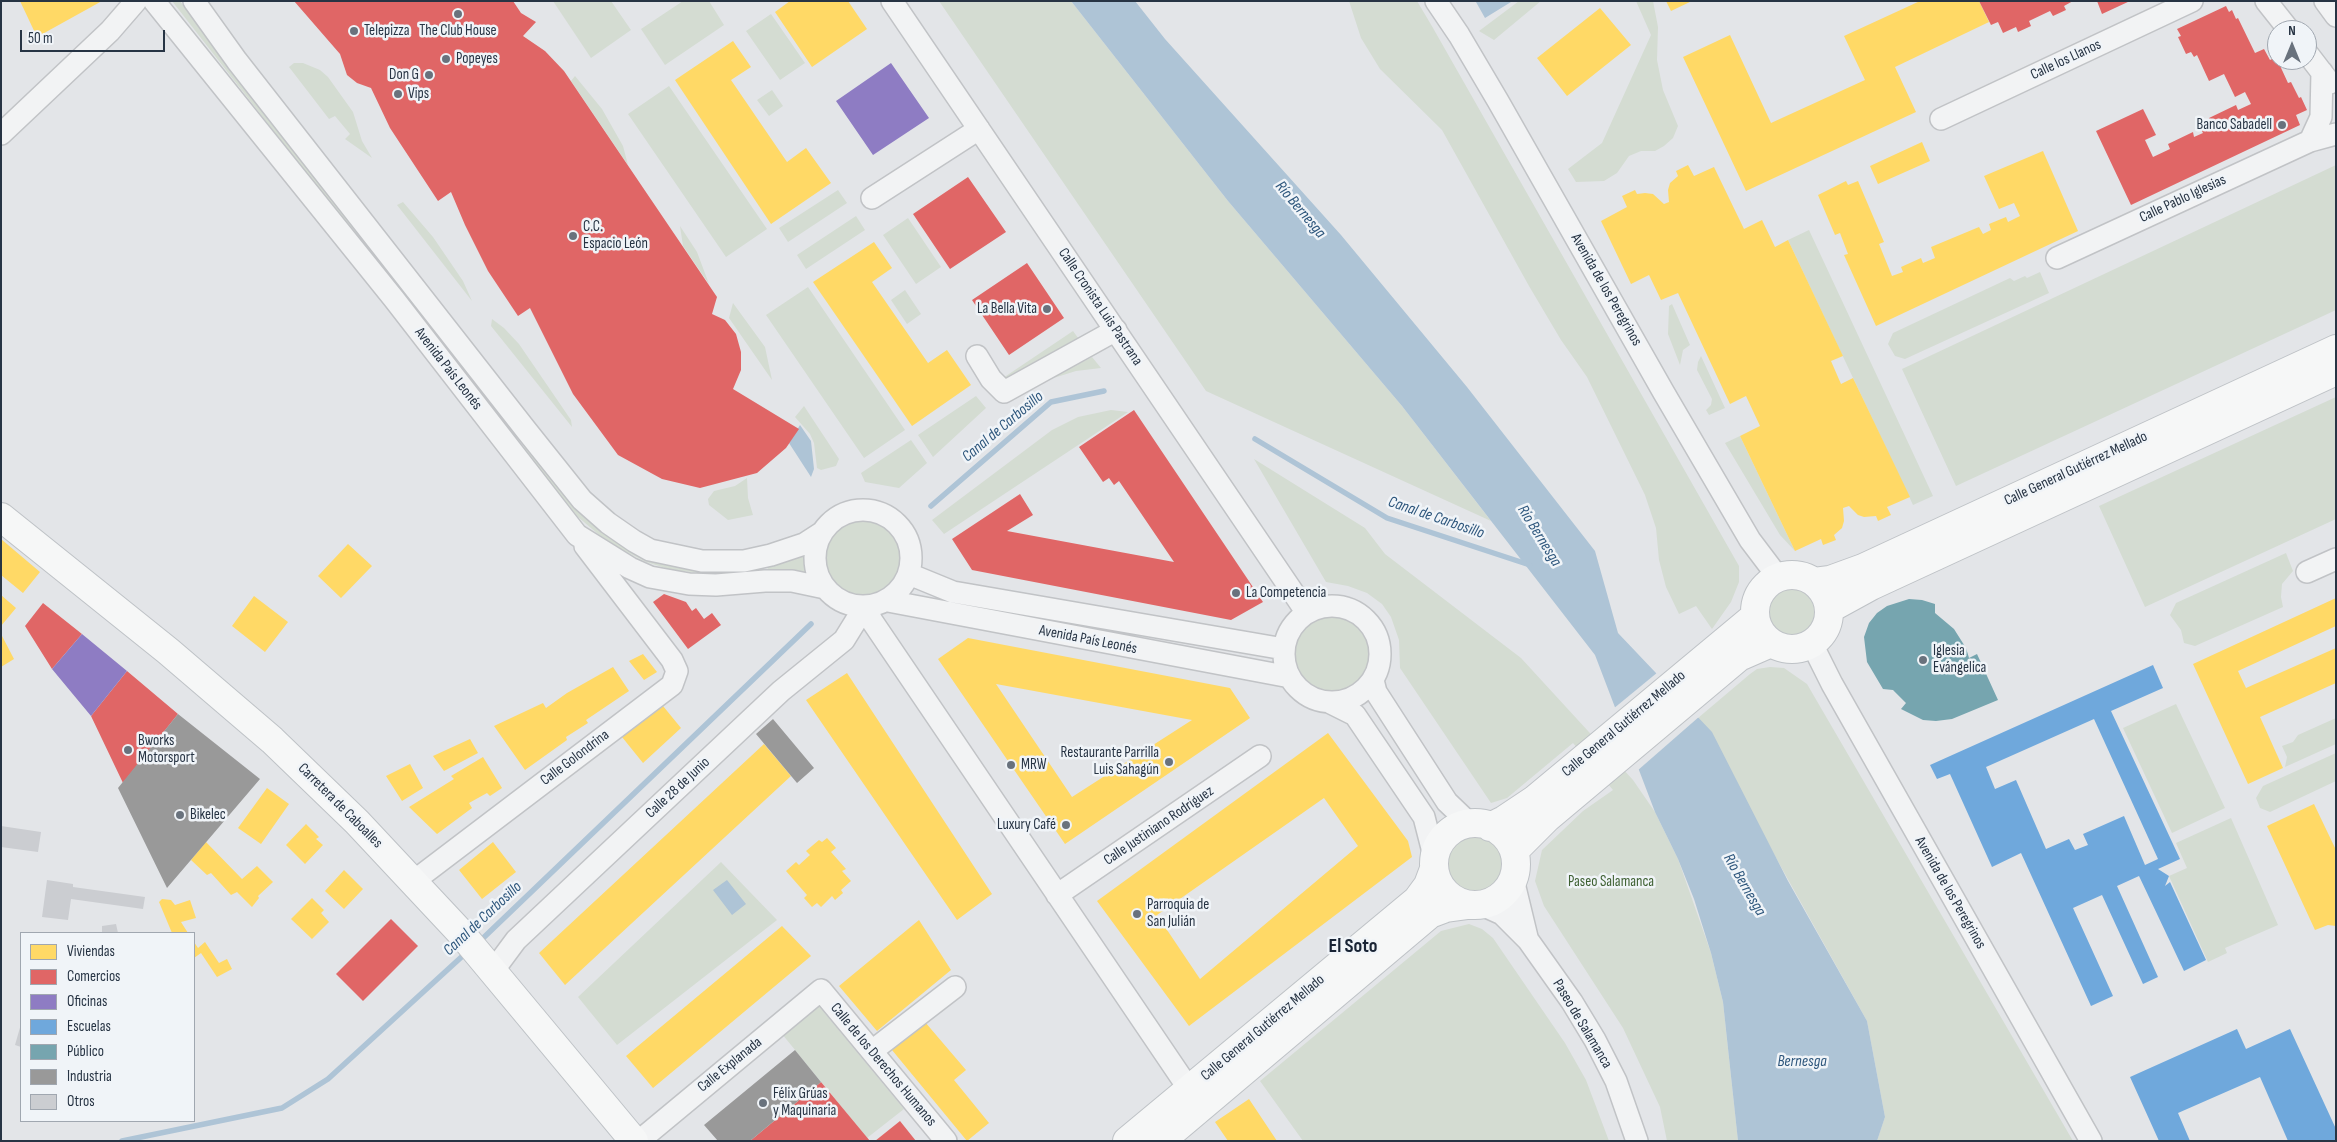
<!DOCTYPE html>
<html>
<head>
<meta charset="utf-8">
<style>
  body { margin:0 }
  #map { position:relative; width:2337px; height:1142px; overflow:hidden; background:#e3e5e8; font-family:"Sofia Sans Condensed",sans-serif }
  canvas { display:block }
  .frame { position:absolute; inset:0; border:2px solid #273444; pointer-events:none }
  .legend { position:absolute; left:20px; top:932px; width:175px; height:190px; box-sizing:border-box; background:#f0f4f8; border:1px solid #a0a7b0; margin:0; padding:6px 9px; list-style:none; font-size:15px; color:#273444 }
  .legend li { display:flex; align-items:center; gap:10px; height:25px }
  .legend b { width:25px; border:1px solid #a0a7b0 }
  .north { position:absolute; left:2267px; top:20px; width:50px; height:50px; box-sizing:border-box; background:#f0f4f8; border:1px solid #a0a7b0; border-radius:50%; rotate:0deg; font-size:14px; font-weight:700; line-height:20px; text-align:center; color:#273444 }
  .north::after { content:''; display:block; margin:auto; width:18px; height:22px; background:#69727d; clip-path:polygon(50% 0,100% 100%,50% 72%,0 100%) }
  .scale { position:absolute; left:20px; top:30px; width:145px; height:22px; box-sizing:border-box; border:2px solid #273444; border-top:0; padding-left:6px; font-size:15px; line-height:18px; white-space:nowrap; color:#273444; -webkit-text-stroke:4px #f0f4f8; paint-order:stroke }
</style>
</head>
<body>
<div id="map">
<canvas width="2337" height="1142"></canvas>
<div class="frame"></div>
<ul class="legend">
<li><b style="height:14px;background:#ffd966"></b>Viviendas</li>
<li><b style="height:14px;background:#e06666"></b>Comercios</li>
<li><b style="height:14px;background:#8e7cc3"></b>Oficinas</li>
<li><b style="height:14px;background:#6fa8dc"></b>Escuelas</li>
<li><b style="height:14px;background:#76a5af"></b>Público</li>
<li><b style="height:14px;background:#999"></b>Industria</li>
<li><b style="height:14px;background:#cbcdd1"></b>Otros</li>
</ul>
<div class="north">N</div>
<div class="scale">50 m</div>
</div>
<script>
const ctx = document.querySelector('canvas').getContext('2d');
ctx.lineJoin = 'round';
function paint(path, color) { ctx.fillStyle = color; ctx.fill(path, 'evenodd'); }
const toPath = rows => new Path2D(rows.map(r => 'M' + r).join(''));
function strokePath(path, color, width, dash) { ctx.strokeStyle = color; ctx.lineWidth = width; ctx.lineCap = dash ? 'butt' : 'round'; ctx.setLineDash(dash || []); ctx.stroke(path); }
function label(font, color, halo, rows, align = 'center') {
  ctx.font = font + ' "Sofia Sans Condensed",sans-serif'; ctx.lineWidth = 5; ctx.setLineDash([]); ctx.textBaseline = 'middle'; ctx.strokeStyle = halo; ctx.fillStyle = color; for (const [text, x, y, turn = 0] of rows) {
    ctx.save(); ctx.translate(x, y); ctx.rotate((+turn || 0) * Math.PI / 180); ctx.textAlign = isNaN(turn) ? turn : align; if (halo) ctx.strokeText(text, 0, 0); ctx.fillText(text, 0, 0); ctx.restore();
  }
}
const green = toPath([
  [172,1,180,1,227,65,402,287,398,290],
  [553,1,611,1,631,30,591,58],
  [683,1,709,1,724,25,665,65,641,29],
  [939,1,1071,1,1228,201,1402,406,1491,521,1206,391],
  [1349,1,1417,1,1433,28,1739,566,1739,582,1731,602,1712,629,1696,606,1679,614,1666,587,1659,560,1656,528,1645,495,1587,377,1561,340,1529,286,1442,130,1380,69,1361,38],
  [1519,1,1541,1,1494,40,1479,31],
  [1636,1,1653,1,1658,27,1657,60,1663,90,1678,126,1673,138,1664,146,1655,151,1641,151,1629,156,1617,173,1604,181,1576,182,1568,169,1602,143,1651,35],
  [771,14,805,63,780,80,746,31],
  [294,63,303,63,320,70,328,77,353,112,362,141,372,158,345,139,350,134,335,116,329,119,289,67],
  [575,76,602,109,623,146,628,165,571,81],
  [669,86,767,229,726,257,628,114],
  [772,90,783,106,769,116,757,100],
  [2336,165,2336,310,1956,486,1902,369],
  [838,190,847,203,788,242,779,228],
  [403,202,433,237,463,281,472,301,397,205],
  [856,216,865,230,806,269,797,255],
  [908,218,941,267,916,284,883,235],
  [680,226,697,252,709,284,683,246],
  [1809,230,1933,496,1913,505,1788,240],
  [2040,272,2049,293,1905,359,1895,356,1888,344,1893,333,2010,278,2014,281,2025,276,2027,278],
  [808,287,905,430,864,458,766,315],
  [905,290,921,314,907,324,891,300],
  [410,296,518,436,515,438,406,299],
  [733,303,765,347,772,380,729,318],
  [1672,304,1690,345,1683,350,1680,365,1668,334,1669,306],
  [492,319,504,328,519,344,571,420,572,427,491,326],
  [1073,331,1081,342,1007,380,1003,378],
  [1701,356,1725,408,1709,415,1706,410,1711,405,1712,399,1697,370,1698,362],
  [1092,357,1101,368,1076,371,1047,380],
  [976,396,986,408,933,457,918,435],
  [2336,397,2336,519,2145,607,2099,506],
  [804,406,839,459,836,466,821,470,817,468,814,443,810,434,795,417],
  [1111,410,1128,412,944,534,932,520,1052,430,1078,417],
  [1740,436,1795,551,1780,535,1725,443],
  [911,440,927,463,899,488,865,482,861,473],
  [527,446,582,515,603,532,625,547,754,568,754,572,720,575,672,570,646,562,621,549,598,534,578,517,528,454,524,448],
  [1254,459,1365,528,1385,554,1521,658,1633,780,1655,812,1678,859,1711,953,1723,1002,1738,1141,1667,1141,1660,1107,1623,1028,1544,906,1535,881,1542,850,1583,811,1613,790,1573,743,1507,798,1491,803,1400,668,1399,640,1391,617,1382,604,1367,593,1348,586,1326,582],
  [747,478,748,498,753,515,728,520,709,505,708,499,714,491,735,486],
  '825 559a39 39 0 1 1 78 0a39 39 0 1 1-78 0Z',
  [804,552,807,574,791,571,768,570,767,565],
  [2286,553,2293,571,2282,584,2281,597,2283,607,2195,646,2184,643,2181,630,2170,615,2176,603],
  '1768 613a24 24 0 1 1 48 0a24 24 0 1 1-48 0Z',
  '1293 654a39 39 0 1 1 78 0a39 39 0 1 1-78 0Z',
  [1770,667,1784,668,1807,684,2073,1141,1877,1141,1885,1117,1867,1021,1698,718,1750,674,1757,669],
  [2176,704,2225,808,2172,833,2123,728],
  [2336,718,2336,744,2285,767,2287,757,2282,746,2293,742,2298,735],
  [2336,753,2336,781,2270,812,2260,808,2256,798,2263,786],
  [2231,818,2278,925,2225,948,2227,953,2208,962,2169,876,2187,868,2176,843],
  '1446 864a29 29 0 1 1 58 0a29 29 0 1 1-58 0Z',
  [721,862,777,920,617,1045,578,997],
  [1469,924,1482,929,1493,938,1565,1043,1586,1080,1609,1141,1303,1141,1260,1081,1441,931],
  [818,1005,904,1109,867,1138,782,1034]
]);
const water = toPath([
  [1071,1,1135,1,1165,39,1341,235,1467,387,1595,551,1618,633,1712,732,1788,881,1867,1021,1885,1117,1877,1141,1738,1141,1723,1002,1711,953,1694,899,1678,859,1655,812,1595,655,1402,406,1228,201],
  [1477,1,1510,1,1511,2,1485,18,1476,2],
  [800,425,811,441,814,469,811,477,789,443],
  [727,880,746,904,732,915,713,890]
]);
const pier = toPath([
  [1658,672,1700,716,1637,771,1613,709]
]);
const homes = toPath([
  [20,1,102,1,37,37],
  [790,1,848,1,867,29,812,67,775,12],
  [1666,1,1692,1,1671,11],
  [1920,1,1979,1,1989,22,1895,67,1916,112,1746,191,1683,57,1730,35,1771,123,1865,80,1844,36],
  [1600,8,1631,45,1567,96,1537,58],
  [733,41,751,67,731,80,787,162,806,148,831,183,771,224,675,80],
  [1922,142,1930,161,1878,184,1870,166],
  [2043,151,2078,231,1876,326,1844,255,1848,254,1840,233,1835,235,1818,195,1846,181,1848,185,1858,181,1884,242,1879,244,1892,276,1903,272,1901,267,1921,258,1923,263,1935,258,1931,247,1979,227,1983,234,1991,230,1989,224,2006,217,2008,222,2020,216,2014,203,1999,209,1984,176],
  [1688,165,1694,176,1714,167,1744,229,1762,220,1775,247,1788,240,1843,356,1831,361,1841,384,1853,378,1910,497,1887,507,1891,515,1878,521,1876,516,1864,517,1858,515,1849,506,1843,508,1844,521,1842,528,1834,535,1836,540,1823,545,1821,539,1795,551,1740,436,1760,426,1746,396,1730,404,1678,293,1661,300,1649,275,1631,284,1601,221,1627,207,1622,196,1635,190,1637,194,1645,193,1653,194,1664,204,1669,202,1668,190,1670,183,1678,176,1676,171],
  [874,242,892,268,872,282,928,363,947,350,971,385,912,426,813,282],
  [1,539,40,572,23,593,1,575],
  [348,544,372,566,341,598,318,576],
  [1,595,16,608,1,626],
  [254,596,288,622,265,652,232,626],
  [2336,598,2336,626,2238,671,2246,688,2336,648,2336,683,2260,717,2283,768,2248,784,2193,664],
  [1,634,14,659,1,667],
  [968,638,1230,688,1250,718,1065,844,938,659],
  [996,684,1192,720,1072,797],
  [643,654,657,672,644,680,629,661],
  [613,667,629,691,586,720,588,723,566,737,567,740,525,770,494,726,543,703,546,708,567,693],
  [847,673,992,894,957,920,806,700],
  [663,706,681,728,643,763,622,737],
  [1328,733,1408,841,1412,857,1189,1026,1097,901],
  [1324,798,1358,846,1200,979,1157,915],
  [470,739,478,753,444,771,433,756],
  [764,744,791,776,565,985,539,953],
  [483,757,502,788,490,796,487,793,469,803,472,808,437,834,409,807,454,779,451,776],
  [410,764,423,788,402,801,386,776],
  [267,788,289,804,261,844,238,828],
  [2314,804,2336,850,2336,926,2328,925,2315,930,2267,826],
  [306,824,319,837,316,839,323,845,305,864,286,845],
  [827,838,836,848,831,852,846,869,842,871,851,881,841,890,843,893,835,900,832,896,821,907,817,903,812,907,804,898,807,895,786,871,796,862,799,865,810,855,806,851,819,840,822,842],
  [206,842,242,879,257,866,273,882,258,896,259,898,252,907,237,892,231,895,211,873,207,875,191,860],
  [493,842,516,872,482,899,459,870],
  [344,870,363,889,344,909,325,891],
  [312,898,324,910,321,913,329,922,312,939,291,919],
  [162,899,171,900,175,905,190,900,196,918,181,922,188,933,172,933,159,902],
  [919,920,951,970,877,1031,839,986],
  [782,926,811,956,653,1088,626,1056],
  [194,942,198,948,205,942,219,963,227,959,232,969,217,977,201,953,194,958],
  [925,1022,966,1070,954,1080,989,1123,967,1141,892,1050],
  [1249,1099,1277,1141,1228,1141,1215,1122]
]);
const shops = toPath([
  [294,1,513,1,521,13,536,22,523,36,545,51,564,71,717,297,712,314,725,320,736,334,741,352,741,370,733,389,799,429,786,448,757,473,700,488,662,479,618,455,573,394,530,308,518,316,488,271,465,225,451,192,438,201,390,128,371,88,357,83,347,75,340,54],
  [1979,1,2073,1,2064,6,2066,10,2053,16,2050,11,2029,21,2031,26,2018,32,2016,27,2003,33,1998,22,1991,25],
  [2097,1,2130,1,2102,14],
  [2226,6,2229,12,2232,10,2236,19,2238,18,2255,53,2264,49,2270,60,2276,57,2288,83,2291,82,2299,98,2301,97,2307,110,2296,115,2300,125,2131,205,2096,131,2143,109,2156,135,2145,140,2153,157,2170,149,2168,144,2193,132,2194,137,2203,133,2201,129,2212,124,2209,118,2236,105,2238,110,2251,104,2245,92,2235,97,2224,74,2209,81,2197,55,2194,57,2191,52,2186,54,2178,37,2181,36,2177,29],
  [968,177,1006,232,950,269,913,214],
  [1027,263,1064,318,1009,355,972,300],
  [1134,410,1263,602,1231,620,972,570,952,539,1020,494,1033,515,1007,531,1174,562,1119,481,1114,485,1109,478,1103,482,1079,447],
  [664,594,686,602,692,611,696,608,704,619,712,613,721,625,688,649,653,602],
  [43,603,82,634,52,669,25,626],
  [127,671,178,714,123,783,91,716],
  [391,919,418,946,363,1001,336,974],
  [821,1082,870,1141,750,1141],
  [900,1121,916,1141,875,1141]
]);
const offices = toPath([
  [891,63,929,118,873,155,836,101],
  [82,634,127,671,91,716,52,669]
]);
const schools = toPath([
  [2153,665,2163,688,2111,711,2180,859,2158,869,2169,876,2165,886,2170,882,2206,960,2184,971,2139,876,2117,886,2158,977,2143,984,2102,895,2073,908,2113,996,2091,1006,2021,853,1992,867,1950,774,1937,779,1930,765],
  [2094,719,2158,859,2145,865,2124,816,2083,834,2088,845,2075,850,2069,839,2046,849,2016,780,1995,789,1986,767],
  [2237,1029,2246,1049,2290,1029,2336,1129,2336,1141,2288,1141,2260,1077,2178,1113,2190,1141,2159,1141,2130,1077]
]);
const public = toPath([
  [1909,599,1922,600,1935,604,1935,613,1954,629,1966,648,1969,658,1977,654,1998,700,1952,719,1936,721,1923,720,1901,709,1906,703,1893,690,1883,689,1867,662,1864,637,1869,623,1877,613,1887,606]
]);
const industry = toPath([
  [178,714,260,779,167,888,118,788],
  [773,719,814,768,797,783,756,734],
  [795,1050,821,1082,750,1141,718,1141,704,1125]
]);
const stream = toPath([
  [1255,439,1387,518,1530,565],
  [931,506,1051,402,1104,391],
  [479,942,811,624],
  [122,1141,282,1108,328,1079,468,951]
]);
const building = toPath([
  [1,826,41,832,38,852,1,847],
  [47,880,73,884,73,887,145,897,143,909,71,899,68,920,42,917],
  [116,924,118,933,102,933,102,926],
  [21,1024,21,1047,15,1045]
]);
const minor = toPath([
  [154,1,394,299,577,535,630,568,650,577,689,584,716,585,765,581,792,581,825,588],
  [194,1,237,61,526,430,582,500,608,523,634,541,650,550,702,561,744,561,771,555,804,544,821,533],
  [892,1,1307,613],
  [1436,1,1459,35,1498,101,1664,393,1750,540,1778,577],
  [2266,1,2289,30],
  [2325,1,2336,16],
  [2307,53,2330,83],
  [1941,119,2192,1],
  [1,134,110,31,136,1],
  [2310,141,2321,117,2322,72],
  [872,198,979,129],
  [2057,258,2310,141,2336,134],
  [977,356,991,379,1004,392,1116,330],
  '815 558a48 48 0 1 1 96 0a48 48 0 1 1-96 0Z',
  [2307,572,2336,559],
  [909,574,953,592,1284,649],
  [888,601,1290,677],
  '1284 654a48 48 0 1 1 96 0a48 48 0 1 1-96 0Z',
  [865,606,872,621,1189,1089],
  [1812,644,1832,684,2091,1141],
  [1373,680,1376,692,1447,802,1470,824],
  [1331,703,1355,715,1424,817,1434,856],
  [1513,879,1527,937],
  [414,881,672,685,677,671,672,660,585,546],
  [1057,895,1260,756],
  [1482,905,1502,914,1528,940,1572,1002,1595,1040,1616,1081,1637,1141],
  [493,971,516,940,781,691,844,640,865,606],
  [872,1051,955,987],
  [639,1141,821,990,946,1141]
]);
const primary = toPath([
  [1,517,168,651,272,740,357,822,460,932,634,1141],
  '1755 612a37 37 0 1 1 74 0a37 37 0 1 1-74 0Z',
  [1814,582,1830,580,1863,568,2336,349],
  [1829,609,1871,586,2336,371],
  '1434 864a41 41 0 1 1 82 0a41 41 0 1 1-82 0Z',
  [1490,827,1504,820,1534,800,1754,617],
  [1514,851,1547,818,1739,657,1771,643],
  [1127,1141,1417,900,1428,885,1434,869],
  [1161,1141,1430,914,1446,908,1468,905]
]);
const markers = [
  [458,14,5,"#69727d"],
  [354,31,5,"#69727d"],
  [446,59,5,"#69727d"],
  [429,75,5,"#69727d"],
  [398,94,5,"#69727d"],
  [2282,125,5,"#69727d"],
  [573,236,5,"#69727d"],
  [1047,309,5,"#69727d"],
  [1236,593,5,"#69727d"],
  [1923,660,5,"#69727d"],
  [128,750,5,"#69727d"],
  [1169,762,5,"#69727d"],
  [1011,765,5,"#69727d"],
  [180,815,5,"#69727d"],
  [1066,825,5,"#69727d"],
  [1137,914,5,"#69727d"],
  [763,1103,5,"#69727d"]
];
const poiNames = [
  ["Telepizza",364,31],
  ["The Club House",458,31,"center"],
  ["Popeyes",456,59],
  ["Don G",419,75,"right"],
  ["Vips",408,94],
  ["Banco Sabadell",2272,125,"right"],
  ["C.C.",583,227],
  ["Espacio León",583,244],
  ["La Bella Vita",1037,309,"right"],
  ["La Competencia",1246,593],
  ["Iglesia",1933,651],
  ["Evángelica",1933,668],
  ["Bworks",138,741],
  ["Motorsport",138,758],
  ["Restaurante Parrilla",1159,753,"right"],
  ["Luis Sahagún",1159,770,"right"],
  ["MRW",1021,765],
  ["Bikelec",190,815],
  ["Luxury Café",1056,825,"right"],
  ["Parroquia de",1147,905],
  ["San Julián",1147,922],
  ["Félix Grúas",773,1094],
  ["y Maquinaria",773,1111]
];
const streetNames = [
  ["Calle los Llanos",2066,60,-25],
  ["Calle Pablo Iglesias",2183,199,-25],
  ["Avenida de los Peregrinos",1606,290,60],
  ["Calle Cronista Luis Pastrana",1100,307,56],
  ["Avenida País Leonés",448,369,52],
  ["Calle General Gutiérrez Mellado",2076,469,-25],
  ["Avenida País Leonés",1088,640,11],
  ["Calle General Gutiérrez Mellado",1624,724,-40],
  ["Calle Golondrina",575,758,-37],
  ["Calle 28 de Junio",678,788,-43],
  ["Carretera de Caboalles",340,806,45],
  ["Calle Justiniano Rodríguez",1159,826,-34],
  ["Avenida de los Peregrinos",1950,893,60],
  ["Paseo de Salamanca",1582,1024,59],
  ["Calle General Gutiérrez Mellado",1263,1028,-40],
  ["Calle Explanada",730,1065,-39],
  ["Calle de los Derechos Humanos",883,1065,50]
];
const parkNames = [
  ["Paseo Salamanca",1611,882]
];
const waterNames = [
  ["Río Bernesga",1300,210,50],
  ["Canal de Carbosillo",1003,427,-40],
  ["Canal de Carbosillo",1436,518,19],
  ["Río Bernesga",1539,536,58],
  ["Río Bernesga",1744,885,60],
  ["Canal de Carbosillo",483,919,-43],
  ["Bernesga",1802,1062]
];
const districtNames = [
  ["El Soto",1353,947]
];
paint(green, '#d4dcd2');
paint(water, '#aec4d6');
paint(pier, '#e3e5e8');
paint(homes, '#ffd966');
paint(shops, '#e06666');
paint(offices, '#8e7cc3');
paint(schools, '#6fa8dc');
paint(public, '#76a5af');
paint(industry, '#999');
strokePath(stream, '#aec4d6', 5.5);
paint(building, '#cbcdd1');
strokePath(minor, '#c1c3c6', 24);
strokePath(primary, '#bec2c6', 30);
strokePath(minor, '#f2f3f4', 21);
strokePath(primary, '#f6f7f7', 28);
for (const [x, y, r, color] of markers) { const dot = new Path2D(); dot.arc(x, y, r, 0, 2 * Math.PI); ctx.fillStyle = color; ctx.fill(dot); strokePath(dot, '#f0f4f8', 2); }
label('15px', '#273444', '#f0f4f8', poiNames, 'left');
label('15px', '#273444', '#f0f4f8', streetNames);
label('15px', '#3f6133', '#f0f4f8', parkNames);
label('italic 16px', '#2d567c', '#f0f4f8', waterNames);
label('bold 20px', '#192435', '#f0f4f8', districtNames);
</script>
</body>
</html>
